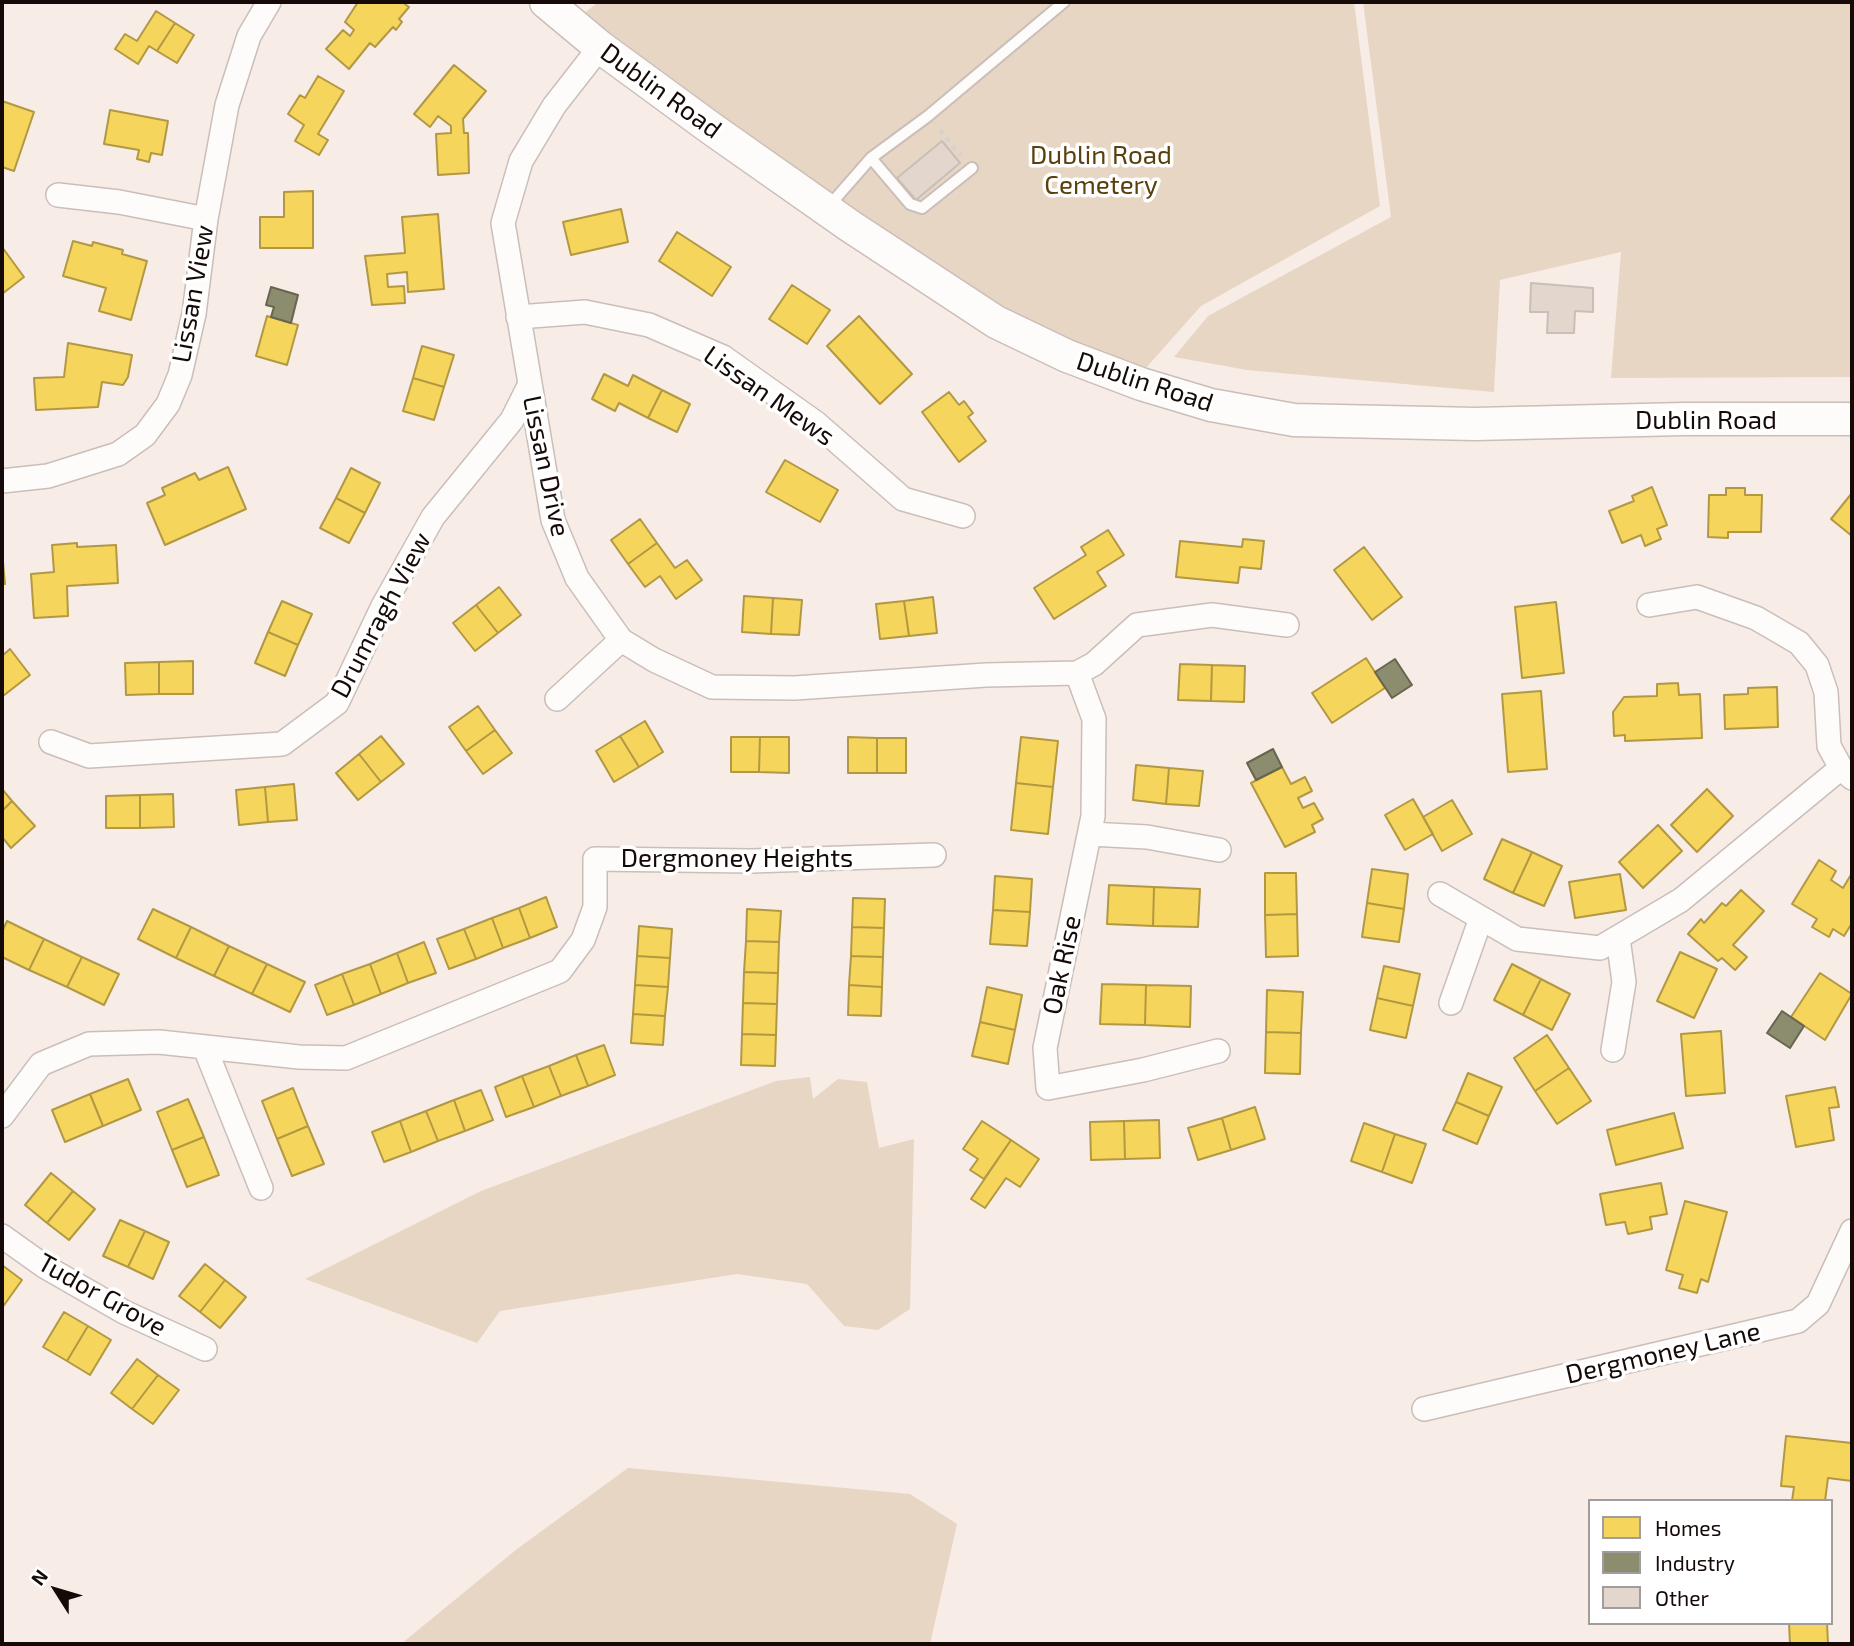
<!DOCTYPE html>
<html>
<head>
<meta charset="utf-8">
<style>
  body { margin:0 }
  #map { position:relative; width:1854px; height:1646px; overflow:hidden; background:#f8ece7; font-family:"Exo 2",sans-serif }
  canvas { display:block }
  .frame { position:absolute; inset:0; border:4px solid #150a07; pointer-events:none }
  .legend { position:absolute; left:1588px; top:1499px; width:245px; height:126px; box-sizing:border-box; background:#fff; border:2px solid #a19d9c; margin:0; padding:9px 12px; list-style:none; font-size:21px; color:#150a07 }
  .legend li { display:flex; align-items:center; gap:14px; height:35px }
  .legend b { width:35px; border:2px solid #a19d9c }
  .north { position:absolute; left:21px; top:1555px; width:70px; height:70px; -webkit-text-stroke:5px #fff; paint-order:stroke; rotate:307deg; font-size:19px; font-weight:700; line-height:28px; text-align:center; color:#150a07 }
  .north::after { content:''; display:block; margin:auto; width:24px; height:32px; background:#150a07; clip-path:polygon(50% 0,100% 100%,50% 72%,0 100%) }
</style>
</head>
<body>
<div id="map">
<canvas width="1854" height="1646"></canvas>
<div class="frame"></div>
<ul class="legend">
<li><b style="height:19px;background:#f6d55c"></b>Homes</li>
<li><b style="height:19px;background:#8c8c6e"></b>Industry</li>
<li><b style="height:19px;background:#e2d6cd"></b>Other</li>
</ul>
<div class="north">N</div>
</div>
<script>
const ctx = document.querySelector('canvas').getContext('2d');
ctx.lineJoin = 'round';
function paint(path, color) { ctx.fillStyle = color; ctx.fill(path, 'evenodd'); }
const toPath = rows => new Path2D(rows.map(r => 'M' + r).join(''));
function strokePath(path, color, width, dash) { ctx.strokeStyle = color; ctx.lineWidth = width; ctx.lineCap = dash ? 'butt' : 'round'; ctx.setLineDash(dash || []); ctx.stroke(path); }
function label(font, color, halo, rows, align = 'center') {
  ctx.font = font + ' "Exo 2",sans-serif'; ctx.lineWidth = 7; ctx.setLineDash([]); ctx.textBaseline = 'middle'; ctx.strokeStyle = halo; ctx.fillStyle = color; for (const [text, x, y, turn = 0] of rows) {
    ctx.save(); ctx.translate(x, y); ctx.rotate((+turn || 0) * Math.PI / 180); ctx.textAlign = isNaN(turn) ? turn : align; if (halo) ctx.strokeText(text, 0, 0); ctx.fillText(text, 0, 0); ctx.restore();
  }
}
const green = toPath([
  [598,2,1354,2,1380,206,1201,306,1145,369,1072,342,1004,308,919,257,576,20],
  [1363,2,1852,2,1852,377,1611,378,1621,252,1500,280,1494,392,1247,370,1174,357,1208,316,1391,217],
  [810,1077,813,1099,838,1079,867,1082,879,1148,914,1139,910,1309,878,1330,844,1326,807,1284,737,1274,500,1311,477,1343,305,1279,481,1191,776,1081],
  [628,1468,910,1494,957,1524,930,1644,401,1644,517,1549]
]);
const homes = toPath([
  [358,2,402,2,409,7,399,19,402,22,396,30,393,27,375,47,370,43,349,69,326,49,343,30,350,36,354,30,345,22,358,2],
  [156,11,175,23,157,51,149,46,138,64,115,49,125,34,137,41,156,11],
  [175,23,194,35,177,63,157,51,175,23],
  [454,65,486,91,463,119,464,133,468,133,469,173,438,175,436,134,451,133,451,126,438,116,430,127,414,114,454,65],
  [318,76,344,91,318,134,328,140,319,155,295,141,304,125,288,114,300,95,305,98,318,76],
  [2,101,34,112,14,171,2,167,2,101],
  [110,110,168,121,162,155,151,153,149,162,137,159,139,150,104,144,110,110],
  [313,191,313,248,260,248,260,217,284,217,284,192,313,191],
  [621,209,628,242,571,255,563,222,621,209],
  [438,214,444,289,408,292,407,272,387,274,388,287,404,286,405,303,372,305,365,256,405,253,402,217,438,214],
  [677,232,731,267,712,296,659,261,677,232],
  [73,241,92,246,93,242,123,250,122,254,147,261,131,320,99,311,106,288,63,276,73,241],
  [2,247,24,277,2,294,2,247],
  [792,285,830,310,807,344,769,319,792,285],
  [267,316,298,325,287,365,256,356,267,316],
  [859,316,912,374,880,404,827,346,859,316],
  [68,343,132,355,128,377,123,385,102,382,98,407,36,410,34,378,64,377,68,343],
  [422,346,454,355,444,387,413,378,422,346],
  [604,374,628,386,633,375,662,390,648,418,619,403,615,411,592,399,604,374],
  [413,378,444,387,434,420,403,411,413,378],
  [662,390,690,404,677,432,648,418,662,390],
  [949,392,959,405,964,401,973,413,968,417,986,441,959,462,922,412,949,392],
  [785,460,838,490,820,522,766,492,785,460],
  [228,467,246,509,165,545,147,503,165,495,162,488,195,473,199,480,228,467],
  [351,468,380,483,365,513,336,498,351,468],
  [1652,487,1667,525,1657,529,1661,539,1645,546,1641,535,1622,543,1609,511,1634,501,1632,496,1652,487],
  [1726,488,1745,488,1745,495,1762,495,1761,532,1728,532,1728,538,1708,537,1709,495,1726,495,1726,488],
  [1852,493,1852,536,1831,519,1852,493],
  [336,498,365,513,349,543,320,528,336,498],
  [640,519,657,543,628,564,611,540,640,519],
  [1108,530,1124,555,1097,572,1106,586,1054,619,1034,588,1086,555,1081,547,1108,530],
  [1243,539,1264,541,1261,569,1240,567,1238,583,1176,577,1180,541,1242,547,1243,539],
  [77,543,77,547,116,545,118,583,67,586,68,616,34,618,31,574,54,572,52,545,77,543],
  [657,543,675,568,687,560,702,580,676,599,660,576,645,587,628,564,657,543],
  [1364,547,1402,597,1372,620,1334,570,1364,547],
  [2,551,5,584,2,584,2,551],
  [499,587,521,615,498,633,476,605,499,587],
  [744,596,773,598,771,634,742,632,744,596],
  [933,597,937,633,909,636,904,601,933,597],
  [773,598,802,600,799,635,771,634,773,598],
  [282,601,312,614,298,645,268,632,282,601],
  [904,601,909,636,880,639,876,604,904,601],
  [1556,602,1564,673,1522,678,1515,607,1556,602],
  [476,605,498,633,475,651,453,623,476,605],
  [268,632,298,645,285,676,255,663,268,632],
  [10,649,30,675,3,696,2,656,10,649],
  [1366,658,1385,688,1332,723,1312,693,1366,658],
  [193,661,193,694,159,694,159,662,193,661],
  [159,662,159,694,126,695,125,663,159,662],
  [1180,664,1212,665,1211,701,1178,700,1180,664],
  [1212,665,1245,666,1244,702,1211,701,1212,665],
  [1678,683,1679,695,1700,694,1702,738,1625,741,1625,735,1614,736,1613,712,1624,697,1657,696,1657,684,1678,683],
  [1777,687,1778,727,1725,729,1724,695,1748,694,1748,688,1777,687],
  [1541,691,1547,769,1508,772,1502,694,1541,691],
  [478,706,495,730,466,751,449,727,478,706],
  [645,721,663,752,639,767,620,736,645,721],
  [495,730,512,753,483,774,466,751,495,730],
  [381,736,404,764,381,782,359,754,381,736],
  [620,736,639,767,614,782,596,751,620,736],
  [731,737,760,737,759,772,731,772,731,737],
  [760,737,789,737,789,773,759,772,760,737],
  [848,737,877,738,877,773,848,773,848,737],
  [1021,737,1058,741,1053,787,1016,783,1021,737],
  [877,738,906,738,906,773,877,773,877,738],
  [359,754,381,782,358,800,336,773,359,754],
  [1136,765,1169,768,1166,804,1133,800,1136,765],
  [1282,767,1291,784,1305,777,1312,791,1298,798,1303,808,1314,803,1323,819,1312,825,1315,832,1285,847,1251,783,1282,767],
  [1169,768,1203,771,1199,806,1166,804,1169,768],
  [1016,783,1053,787,1048,834,1011,830,1016,783],
  [294,784,297,820,268,822,265,787,294,784],
  [265,787,268,822,239,825,236,790,265,787],
  [2,789,12,801,2,811,2,789],
  [1707,789,1733,816,1697,852,1671,825,1707,789],
  [173,794,174,827,140,828,140,795,173,794],
  [140,795,140,828,106,828,106,796,140,795],
  [1413,799,1433,834,1405,850,1385,815,1413,799],
  [1452,800,1472,834,1442,851,1423,817,1452,800],
  [12,801,35,826,11,848,2,837,2,811,12,801],
  [1658,825,1682,851,1643,888,1619,862,1658,825],
  [1502,839,1532,852,1513,893,1484,879,1502,839],
  [1532,852,1562,866,1544,906,1513,893,1532,852],
  [1819,860,1836,871,1831,880,1843,888,1852,873,1852,923,1844,936,1833,929,1829,937,1812,927,1817,919,1792,904,1819,860],
  [1372,869,1408,874,1404,909,1367,903,1372,869],
  [1265,873,1296,873,1297,914,1265,915,1265,873],
  [1620,874,1626,910,1575,918,1569,882,1620,874],
  [995,876,1032,879,1030,912,993,910,995,876],
  [1109,885,1154,887,1153,926,1107,924,1109,885],
  [1154,887,1200,889,1198,927,1153,926,1154,887],
  [1741,890,1764,911,1733,945,1747,957,1735,970,1722,958,1718,961,1688,934,1701,919,1704,923,1722,903,1726,906,1741,890],
  [546,897,557,927,530,938,519,908,546,897],
  [853,898,885,899,884,928,852,927,853,898],
  [1367,903,1404,909,1399,942,1362,937,1367,903],
  [519,908,530,938,503,948,492,918,519,908],
  [153,909,191,927,176,958,138,939,153,909],
  [747,909,781,911,779,942,746,941,747,909],
  [993,910,1030,912,1027,946,990,944,993,910],
  [1297,914,1298,956,1266,957,1265,915,1297,914],
  [492,918,503,948,476,959,464,929,492,918],
  [7,921,44,939,29,970,2,957,2,932,7,921],
  [639,926,672,929,670,958,637,956,639,926],
  [191,927,229,946,214,976,176,958,191,927],
  [852,927,884,928,883,957,851,956,852,927],
  [464,929,476,959,449,969,437,939,464,929],
  [44,939,82,957,67,987,29,970,44,939],
  [746,941,779,942,778,973,744,972,746,941],
  [424,942,436,973,408,983,397,953,424,942],
  [229,946,267,964,252,994,214,976,229,946],
  [1680,952,1717,969,1694,1018,1657,1001,1680,952],
  [397,953,408,983,381,994,370,964,397,953],
  [637,956,670,958,668,987,635,985,637,956],
  [851,956,883,957,882,987,849,985,851,956],
  [82,957,119,974,104,1005,67,987,82,957],
  [267,964,305,982,290,1012,252,994,267,964],
  [370,964,381,994,354,1005,342,974,370,964],
  [1512,964,1541,979,1523,1015,1494,1000,1512,964],
  [1384,966,1420,974,1413,1006,1377,998,1384,966],
  [744,972,778,973,777,1004,743,1003,744,972],
  [1820,973,1852,994,1825,1040,1791,1017,1820,973],
  [342,974,354,1005,327,1015,315,985,342,974],
  [1541,979,1570,994,1552,1030,1523,1015,1541,979],
  [1102,984,1146,985,1145,1025,1100,1024,1102,984],
  [635,985,668,987,665,1016,633,1014,635,985],
  [849,985,882,987,881,1016,848,1015,849,985],
  [1146,985,1191,986,1190,1027,1145,1025,1146,985],
  [987,987,1022,995,1015,1030,980,1022,987,987],
  [1267,990,1303,992,1301,1033,1266,1032,1267,990],
  [1377,998,1413,1006,1406,1038,1370,1030,1377,998],
  [743,1003,777,1004,776,1035,742,1034,743,1003],
  [633,1014,665,1016,663,1045,631,1043,633,1014],
  [980,1022,1015,1030,1008,1064,972,1056,980,1022],
  [1721,1031,1725,1093,1686,1096,1681,1034,1721,1031],
  [1266,1032,1301,1033,1300,1074,1265,1073,1266,1032],
  [742,1034,776,1035,775,1066,741,1065,742,1034],
  [1547,1035,1569,1068,1535,1091,1514,1058,1547,1035],
  [604,1045,615,1075,588,1086,576,1055,604,1045],
  [576,1055,588,1086,561,1096,549,1066,576,1055],
  [549,1066,561,1096,534,1107,522,1076,549,1066],
  [1569,1068,1591,1101,1557,1124,1535,1091,1569,1068],
  [1468,1073,1502,1087,1489,1116,1456,1102,1468,1073],
  [522,1076,534,1107,506,1117,495,1087,522,1076],
  [128,1079,141,1110,103,1126,90,1094,128,1079],
  [1835,1087,1839,1107,1829,1108,1834,1140,1796,1147,1786,1096,1835,1087],
  [293,1088,308,1126,277,1139,262,1101,293,1088],
  [481,1090,493,1120,465,1131,454,1100,481,1090],
  [90,1094,103,1126,65,1142,52,1110,90,1094],
  [188,1099,204,1137,172,1150,157,1112,188,1099],
  [454,1100,465,1131,438,1141,426,1111,454,1100],
  [1456,1102,1489,1116,1477,1144,1443,1130,1456,1102],
  [1255,1107,1265,1139,1231,1150,1222,1118,1255,1107],
  [426,1111,438,1141,411,1152,400,1121,426,1111],
  [1674,1113,1683,1148,1616,1165,1607,1130,1674,1113],
  [1222,1118,1231,1150,1198,1160,1188,1128,1222,1118],
  [1159,1120,1160,1158,1125,1159,1124,1121,1159,1120],
  [400,1121,411,1152,384,1162,372,1132,400,1121],
  [982,1121,1011,1140,984,1179,970,1170,978,1159,963,1149,982,1121],
  [1124,1121,1125,1159,1091,1160,1090,1122,1124,1121],
  [1364,1123,1395,1134,1382,1172,1351,1161,1364,1123],
  [308,1126,324,1164,292,1176,277,1139,308,1126],
  [1395,1134,1426,1144,1412,1183,1382,1172,1395,1134],
  [204,1137,219,1175,187,1187,172,1150,204,1137],
  [1011,1140,1039,1159,1020,1187,1006,1178,985,1208,971,1199,1011,1140],
  [51,1173,73,1191,47,1223,25,1205,51,1173],
  [1661,1183,1667,1214,1650,1217,1652,1229,1628,1234,1625,1222,1606,1225,1600,1194,1661,1183],
  [73,1191,95,1209,69,1240,47,1223,73,1191],
  [1685,1201,1727,1212,1708,1282,1701,1279,1697,1293,1679,1288,1683,1275,1666,1270,1685,1201],
  [120,1220,145,1231,128,1267,103,1256,120,1220],
  [145,1231,169,1242,153,1279,128,1267,145,1231],
  [205,1264,225,1280,200,1312,179,1296,205,1264],
  [2,1265,22,1280,2,1308,2,1265],
  [225,1280,246,1297,220,1328,200,1312,225,1280],
  [64,1312,88,1326,67,1361,43,1347,64,1312],
  [88,1326,111,1340,90,1375,67,1361,88,1326],
  [137,1359,158,1375,132,1409,111,1393,137,1359],
  [158,1375,179,1390,153,1424,132,1409,158,1375],
  [1786,1436,1852,1443,1852,1481,1828,1478,1825,1501,1792,1501,1794,1487,1781,1486,1786,1436],
  [1789,1623,1827,1623,1828,1644,1790,1644,1789,1623]
]);
const industry = toPath([
  [271,287,298,295,291,323,271,317,274,307,266,305,271,287],
  [1395,659,1412,685,1392,698,1375,672,1395,659],
  [1273,749,1282,767,1256,780,1247,763,1273,749],
  [1782,1011,1804,1026,1790,1048,1767,1033,1782,1011]
]);
const building = toPath([
  [942,141,960,163,916,200,897,178,942,141],
  [1531,283,1593,288,1593,312,1575,311,1574,333,1547,333,1548,312,1530,312,1531,283]
]);
const path = toPath([
  [940,130,961,156]
]);
const lane = toPath([
  [871,158,910,204,922,208,972,168],
  [829,206,871,158,928,116,1064,2]
]);
const street = toPath([
  [600,47,554,106,521,161,503,223,553,520,577,578,621,640,654,660,712,687,795,688,986,675,1077,673,1094,664,1137,625,1212,615,1287,625],
  [58,195,119,202,206,219],
  [518,317,585,312,649,325,723,357,816,423,903,499,963,516],
  [2,481,48,476,118,454,145,435,168,404,180,375,194,314,206,219,227,105,249,36,269,2],
  [1649,605,1697,597,1756,618,1799,643,1817,665,1826,692,1829,746,1841,768,1852,778],
  [1077,673,1094,719,1093,816,1045,1048,1048,1088,1143,1070,1218,1051],
  [557,699,621,640],
  [51,742,89,756,282,744,337,703,383,606,433,517,512,420,529,386],
  [1090,834,1147,837,1219,850],
  [1440,894,1517,939,1600,948,1681,900,1841,768],
  [1451,1003,1481,918],
  [205,1048,261,1188],
  [1613,1050,1624,982,1618,938],
  [2,1116,41,1064,89,1044,159,1042,299,1057,346,1058,560,971,583,940,595,907,595,859,751,861,934,855],
  [2,1236,44,1266,124,1312,205,1349],
  [1424,1409,1798,1321,1818,1304,1852,1231]
]);
const secondary = toPath([
  [546,2,600,47,712,129,850,226,996,322,1067,356,1141,384,1211,405,1294,420,1475,424,1683,419,1852,419]
]);
const streetNames = [
  ["Dublin Road",661,91,36],
  ["Lissan View",193,294,-80],
  ["Dublin Road",1145,382,18],
  ["Lissan Mews",769,396,35],
  ["Dublin Road",1706,420],
  ["Lissan Drive",546,466,78],
  ["Drumragh View",381,615,-62],
  ["Dergmoney Heights",737,858],
  ["Oak Rise",1062,965,-78],
  ["Tudor Grove",102,1295,29],
  ["Dergmoney Lane",1663,1353,-13]
];
const parkNames = [
  ["Dublin Road",1101,155],
  ["Cemetery",1101,185]
];
paint(green, '#e6d6c3');
paint(homes, '#f6d55c');
strokePath(homes, '#b29842', 2);
paint(industry, '#8c8c6e');
strokePath(industry, '#68654f', 2);
paint(building, '#e2d6cd');
strokePath(building, '#c9beb8', 2);
strokePath(lane, '#cabeb9', 14);
strokePath(street, '#cabeb9', 26);
strokePath(secondary, '#cabeb9', 35);
strokePath(path, '#d6d2d1', 4.5, [5, 5]);
strokePath(lane, '#fefcfb', 10);
strokePath(street, '#fefcfb', 23);
strokePath(secondary, '#fefcfb', 32);
label('26px', '#150a07', '#fff', streetNames);
label('26px', '#5a400c', '#fff', parkNames);
</script>
</body>
</html>
